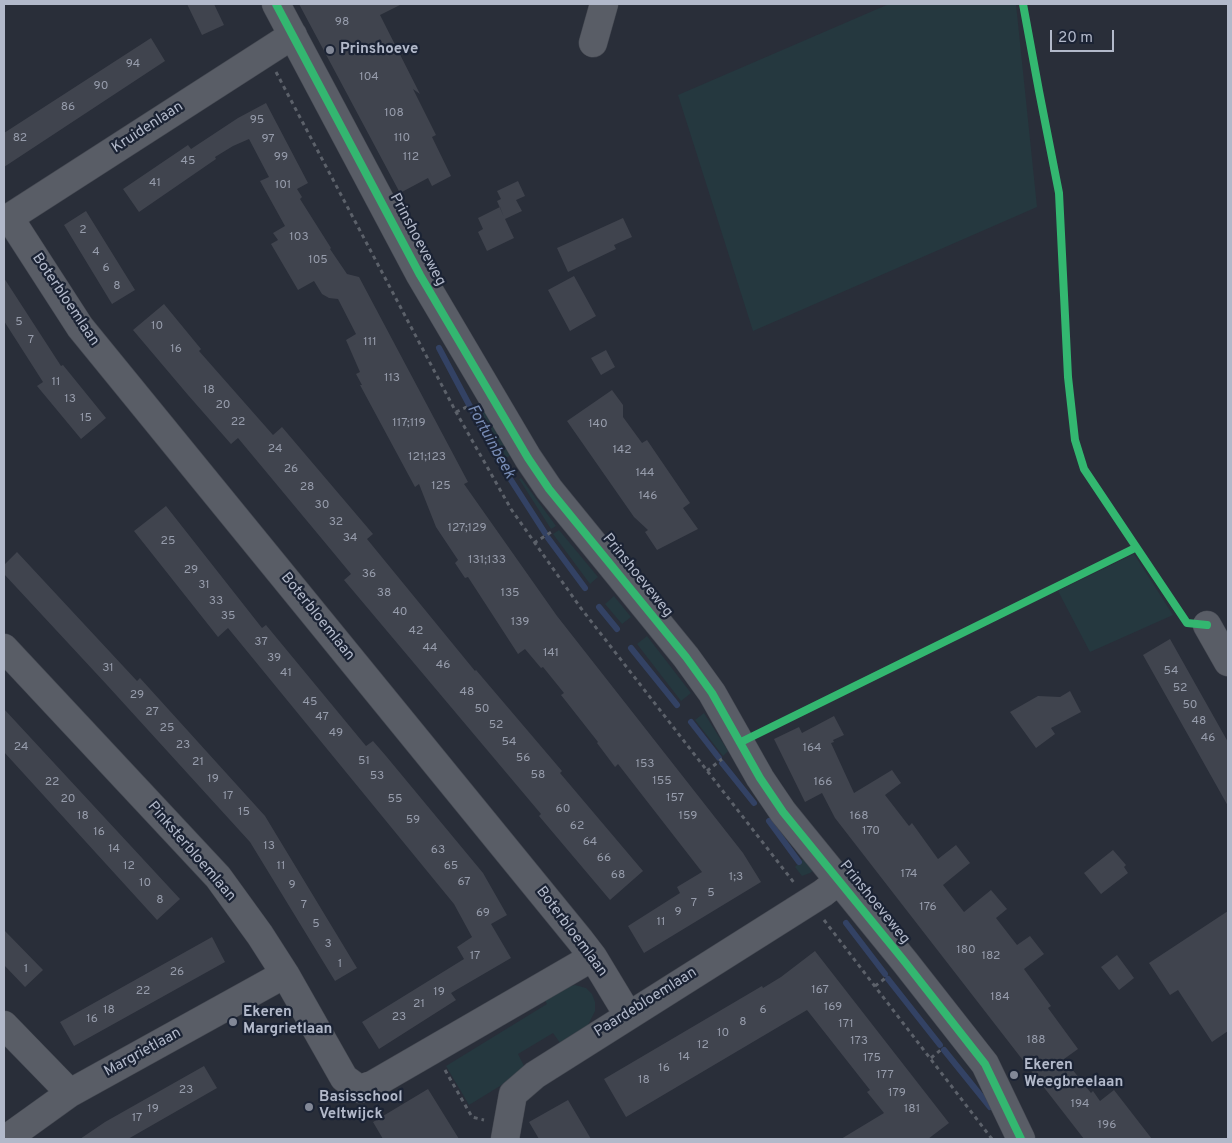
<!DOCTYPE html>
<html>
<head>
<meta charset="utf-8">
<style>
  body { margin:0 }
  #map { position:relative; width:1232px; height:1143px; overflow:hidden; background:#292e39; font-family:Overpass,sans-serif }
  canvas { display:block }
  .frame { position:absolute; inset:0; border:5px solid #b2b9ca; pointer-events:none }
  .scale { position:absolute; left:1050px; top:30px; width:64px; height:22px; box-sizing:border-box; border:2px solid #b2b9ca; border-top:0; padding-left:6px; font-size:15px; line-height:18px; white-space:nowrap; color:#b2b9ca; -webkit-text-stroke:4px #1b2334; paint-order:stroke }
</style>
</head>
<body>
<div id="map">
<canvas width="1232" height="1143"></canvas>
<div class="frame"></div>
<div class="scale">20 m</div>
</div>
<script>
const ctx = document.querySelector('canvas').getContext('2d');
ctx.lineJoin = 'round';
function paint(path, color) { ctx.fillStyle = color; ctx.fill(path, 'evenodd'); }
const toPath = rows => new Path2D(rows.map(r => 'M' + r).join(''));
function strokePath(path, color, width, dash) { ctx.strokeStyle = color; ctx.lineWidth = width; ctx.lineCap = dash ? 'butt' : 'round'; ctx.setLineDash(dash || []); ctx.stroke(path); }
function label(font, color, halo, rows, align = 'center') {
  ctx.font = font + ' Overpass,sans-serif'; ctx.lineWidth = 4.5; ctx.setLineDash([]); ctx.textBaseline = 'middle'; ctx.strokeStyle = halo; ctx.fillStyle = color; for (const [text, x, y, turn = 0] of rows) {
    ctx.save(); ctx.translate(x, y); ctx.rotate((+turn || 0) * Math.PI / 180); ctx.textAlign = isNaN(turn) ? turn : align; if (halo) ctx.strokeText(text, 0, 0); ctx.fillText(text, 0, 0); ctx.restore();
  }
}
const green = toPath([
  [889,4,1016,4,1037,207,753,331,678,95],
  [483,401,513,454,506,458,477,404],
  [521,478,556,526,551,529,519,479],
  [559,530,598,577,590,584,553,534],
  [1134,554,1173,615,1090,652,1058,591],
  [614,596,631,617,622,624,605,604],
  [647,636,691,693,681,701,637,644],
  [704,713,728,751,723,756,695,720],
  [771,818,814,870,810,873,802,876,795,867,803,859],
  [575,985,586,988,592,994,595,1002,595,1011,585,1031,563,1047,553,1033,518,1054,526,1070,469,1105,446,1066,547,1004,542,995]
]);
const stream = toPath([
  [439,348,500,463,545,533],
  [548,538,585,588],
  [599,607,617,629],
  [631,648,677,705],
  [691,722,719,758],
  [722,763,754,803],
  [769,821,799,862],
  [846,923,885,974],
  [888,979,940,1045],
  [944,1050,990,1107]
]);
const building = toPath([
  [187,4,214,4,224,25,202,35],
  [299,4,402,4,380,15,420,94,413,89,436,135,432,137,451,176,432,186,428,178,400,193],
  [151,38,165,61,4,167,4,133],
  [266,103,308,183,297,189,302,197,300,199,331,248,330,249,347,274,359,277,468,482,464,484,557,616,743,853,761,882,644,953,628,926,680,893,677,887,702,872,618,764,615,767,597,743,598,742,561,695,564,693,543,667,541,668,525,649,518,654,468,577,465,578,455,563,458,560,436,527,419,484,415,487,360,385,362,385,356,374,360,372,346,340,356,334,338,299,329,298,322,294,314,281,298,290,271,244,278,240,273,233,285,226,260,181,269,177,249,139,233,146,215,157,216,159,139,212,123,189,188,145,191,149,238,118],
  [518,181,525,196,516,200,522,211,505,219,514,238,487,251,478,232,483,229,478,218,500,207,504,217,497,201,501,199,497,191],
  [86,211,135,290,112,304,64,225],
  [623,218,632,237,614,245,616,249,568,272,557,248],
  [574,276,596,316,570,331,548,290],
  [4,278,61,366,63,365,106,418,81,439,37,386,43,382,4,321],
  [164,304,201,349,199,351,273,435,282,427,373,534,367,539,475,671,476,670,562,771,560,773,643,871,610,900,539,816,541,814,344,580,351,574,327,545,238,438,231,444,188,395,133,330],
  [606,350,615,367,601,375,591,358],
  [612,390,623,405,623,417,642,443,647,440,690,503,683,508,698,529,657,550,645,532,648,530,634,517,567,421],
  [166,506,262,628,266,625,366,746,373,741,386,756,483,873,507,915,491,924,511,958,451,993,456,1000,379,1049,362,1022,464,959,457,947,472,937,454,904,228,628,218,637,134,531],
  [17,552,137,681,140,678,265,816,357,968,335,981,250,842,107,685,4,574,4,565],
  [1170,639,1228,742,1228,806,1143,655],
  [1070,691,1081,712,1051,728,1055,734,1036,748,1010,712,1038,696,1060,697],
  [4,709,180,899,157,920,4,752],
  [834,716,844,735,833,740,834,742,831,743,854,793,892,770,901,783,885,795,909,826,912,823,938,859,956,845,970,863,943,885,964,912,991,890,1007,909,996,918,1017,945,1030,936,1044,954,1024,969,1051,1006,1048,1008,1078,1049,1064,1059,1091,1093,1093,1091,1100,1101,1114,1090,1152,1139,1084,1139,835,818,822,793,805,802,774,739,799,727,802,733],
  [1113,850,1126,865,1124,867,1128,873,1101,894,1084,873],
  [1228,911,1228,1031,1212,1042,1178,990,1170,995,1149,963],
  [4,930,43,970,25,987,4,965],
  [212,937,225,962,74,1046,60,1022],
  [815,951,949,1123,928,1139,841,1139,884,1113,867,1092,870,1090,807,1010,626,1117,604,1079,762,986,763,988,781,977],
  [1117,955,1134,978,1119,990,1101,967],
  [204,1066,217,1088,128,1139,80,1139,105,1122],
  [428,1089,459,1139,383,1139,373,1122],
  [568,1100,591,1139,539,1139,529,1122]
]);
const path = toPath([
  [276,72,456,412,511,509,580,607,795,884],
  [456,412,469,406],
  [534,543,553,531],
  [707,771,722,759],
  [824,920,992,1139],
  [875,986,887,977],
  [931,1058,943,1048],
  [445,1070,472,1117,484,1120]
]);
const minor = toPath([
  [276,4,420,275,528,458,549,489,686,657,712,693,760,778,783,812,905,962,985,1064,1021,1139],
  [593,43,604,4],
  [9,217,80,327,580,940,593,957,628,1015],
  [4,221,293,35],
  [1207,625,1228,662],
  [4,648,218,877,260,935,285,974,344,1078,359,1089,372,1085,593,957],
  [4,1025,70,1093],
  [6,1139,70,1093,285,974],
  [505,1139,513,1094,535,1075,823,893,838,881]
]);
const cycleway = toPath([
  [276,4,420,275,528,458,549,489,686,657,712,693,760,778,783,812,905,962,985,1064,1021,1139],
  [1023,4,1039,91,1059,193,1068,377,1075,440,1084,469,1187,623,1207,625],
  [741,742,1135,548]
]);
const markers = [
  [330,50,5,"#828897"],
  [233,1022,5,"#828897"],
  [1014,1075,5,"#828897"],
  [309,1107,5,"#828897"]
];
const numberNames = [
  ["98",342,23],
  ["94",133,65],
  ["104",369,78],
  ["90",101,87],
  ["86",68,108],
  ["108",394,114],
  ["95",257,121],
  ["82",20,139],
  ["110",402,139],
  ["97",268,140],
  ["99",281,158],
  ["112",411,158],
  ["45",188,162],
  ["41",155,184],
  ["101",283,186],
  ["2",83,231],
  ["103",299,238],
  ["4",96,253],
  ["105",318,261],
  ["6",106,269],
  ["8",117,287],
  ["5",19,323],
  ["10",157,327],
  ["7",31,341],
  ["111",370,343],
  ["16",176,350],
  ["113",392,379],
  ["11",56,383],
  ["18",209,391],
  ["13",70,400],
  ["20",223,406],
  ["15",86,419],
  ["22",238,423],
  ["117;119",409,424],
  ["140",598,425],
  ["24",275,450],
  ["142",622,451],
  ["121;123",427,458],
  ["26",291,470],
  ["144",645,474],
  ["125",441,487],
  ["28",307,488],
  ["146",648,497],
  ["30",322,506],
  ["32",336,523],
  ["127;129",467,529],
  ["34",350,539],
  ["25",168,542],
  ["131;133",487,561],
  ["29",191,571],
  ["36",369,575],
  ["31",204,586],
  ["38",384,594],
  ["135",510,594],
  ["33",216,602],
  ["40",400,613],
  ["35",228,617],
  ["139",520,623],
  ["42",416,632],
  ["37",261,643],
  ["44",430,649],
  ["141",551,654],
  ["39",274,659],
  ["46",443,666],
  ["31",108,669],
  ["54",1171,672],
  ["41",286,674],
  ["52",1180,689],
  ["48",467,693],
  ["29",137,696],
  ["45",310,703],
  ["50",1190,706],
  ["50",482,710],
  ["27",152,713],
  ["47",322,718],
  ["48",1199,722],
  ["52",496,726],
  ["25",167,729],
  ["49",336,734],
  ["46",1208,739],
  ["54",509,743],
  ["23",183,746],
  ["24",21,748],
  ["164",812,749],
  ["56",523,759],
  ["51",364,762],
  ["21",198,763],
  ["153",645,765],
  ["58",538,776],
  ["53",377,777],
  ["19",213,780],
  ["155",662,782],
  ["22",52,783],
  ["166",823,783],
  ["17",228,797],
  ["157",675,799],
  ["20",68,800],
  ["55",395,800],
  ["60",563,810],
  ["15",244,813],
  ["18",83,817],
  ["159",688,817],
  ["168",859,817],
  ["59",413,821],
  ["62",577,827],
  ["170",871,832],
  ["16",99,833],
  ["64",590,843],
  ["13",269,847],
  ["14",114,850],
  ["63",438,851],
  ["66",604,859],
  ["12",129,867],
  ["11",281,867],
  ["65",451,867],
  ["174",909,875],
  ["68",618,876],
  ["1;3",736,878],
  ["67",464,883],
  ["10",145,884],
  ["9",292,886],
  ["5",711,894],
  ["8",160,901],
  ["7",694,904],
  ["7",304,906],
  ["176",928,908],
  ["9",678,913],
  ["69",483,914],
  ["11",661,923],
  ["5",316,925],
  ["3",328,945],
  ["180",966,951],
  ["17",475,957],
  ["182",991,957],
  ["1",340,965],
  ["1",26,970],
  ["26",177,973],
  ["167",820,991],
  ["22",143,992],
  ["19",439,993],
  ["184",1000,998],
  ["21",419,1005],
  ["169",833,1008],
  ["18",109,1011],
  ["6",763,1011],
  ["23",399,1018],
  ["16",92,1020],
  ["8",743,1023],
  ["171",846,1025],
  ["10",723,1034],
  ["188",1036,1041],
  ["173",859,1042],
  ["12",703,1046],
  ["14",684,1058],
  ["175",872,1059],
  ["16",664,1069],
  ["177",885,1076],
  ["18",644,1081],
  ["23",186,1091],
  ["179",897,1094],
  ["194",1080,1105],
  ["19",153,1110],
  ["181",912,1110],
  ["17",137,1119],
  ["196",1107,1126]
];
const poiNames = [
  ["Prinshoeve",340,50],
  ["Ekeren",243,1013],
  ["Margrietlaan",243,1030],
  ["Ekeren",1024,1066],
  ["Weegbreelaan",1024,1083],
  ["Basisschool",319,1098],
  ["Veltwijck",319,1115]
];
const streetNames = [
  ["Kruidenlaan",148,128,-33],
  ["Prinshoeveweg",417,240,62],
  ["Boterbloemlaan",65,300,56],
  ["Prinshoeveweg",637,576,51],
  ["Boterbloemlaan",317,617,51],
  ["Pinksterbloemlaan",191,852,49],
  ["Prinshoeveweg",874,903,51],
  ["Boterbloemlaan",571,932,53],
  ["Paardebloemlaan",646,1003,-32],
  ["Margrietlaan",143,1053,-29]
];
const waterNames = [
  ["Fortuinbeek",490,442,61]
];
paint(green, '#25383f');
strokePath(stream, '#334264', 6);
paint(building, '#40444e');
strokePath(minor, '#454952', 29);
strokePath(path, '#5c616a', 3, [4, 4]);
strokePath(minor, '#595d66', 28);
strokePath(cycleway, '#33b770', 8);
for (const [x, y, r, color] of markers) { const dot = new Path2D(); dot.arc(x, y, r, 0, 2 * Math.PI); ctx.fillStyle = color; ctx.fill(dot); strokePath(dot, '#1b2334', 2); }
label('12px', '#969cab', null, numberNames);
label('bold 15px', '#b2b9ca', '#1b2334', poiNames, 'left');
label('15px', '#b2b9ca', '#1b2334', streetNames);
label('italic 16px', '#778bb4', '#1b2334', waterNames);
</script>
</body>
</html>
